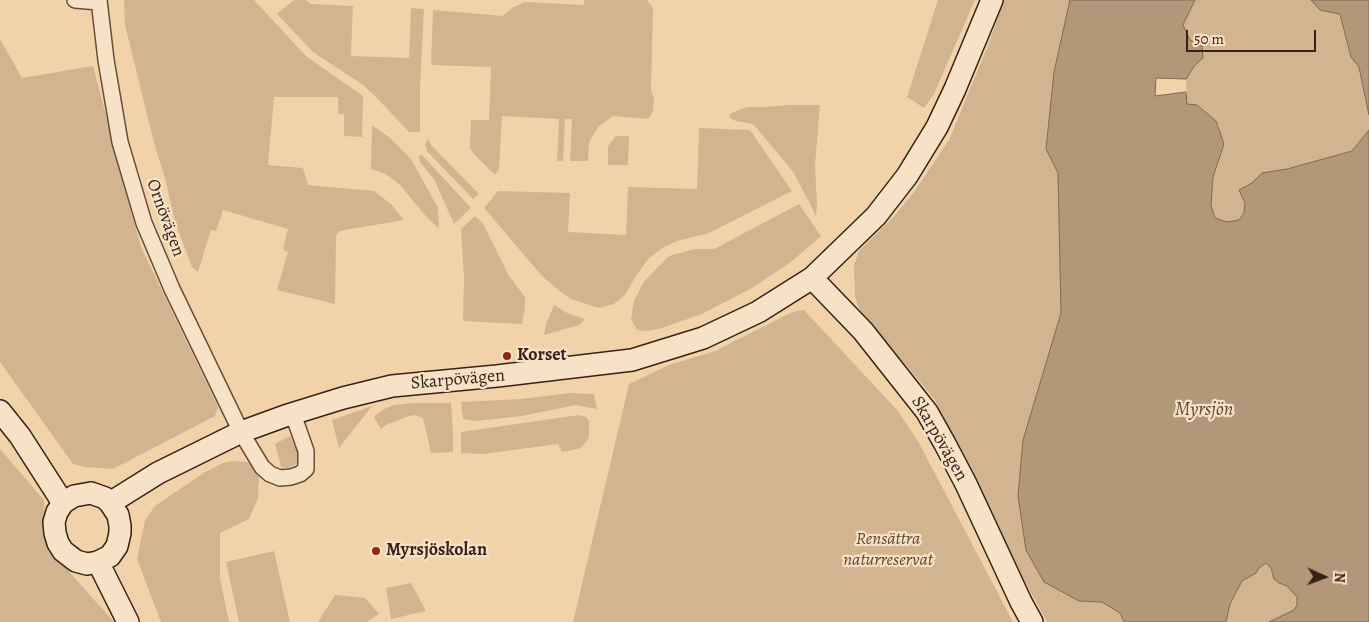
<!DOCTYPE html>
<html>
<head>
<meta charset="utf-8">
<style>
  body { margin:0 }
  #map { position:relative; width:1369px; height:622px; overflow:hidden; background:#f2d3a9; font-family:Alegreya,serif }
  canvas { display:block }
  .north { position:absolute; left:1299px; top:552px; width:50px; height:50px; -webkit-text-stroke:4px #f7e2c7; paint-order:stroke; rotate:92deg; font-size:14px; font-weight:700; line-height:20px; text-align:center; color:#362218 }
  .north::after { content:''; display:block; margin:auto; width:18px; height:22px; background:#362218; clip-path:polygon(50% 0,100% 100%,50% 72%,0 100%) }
  .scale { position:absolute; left:1186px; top:30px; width:130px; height:22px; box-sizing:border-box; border:2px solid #362218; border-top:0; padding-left:6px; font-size:15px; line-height:18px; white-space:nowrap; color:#362218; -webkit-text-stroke:4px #f7e2c7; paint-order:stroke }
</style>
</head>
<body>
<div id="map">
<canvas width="1369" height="622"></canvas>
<div class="north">N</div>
<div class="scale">50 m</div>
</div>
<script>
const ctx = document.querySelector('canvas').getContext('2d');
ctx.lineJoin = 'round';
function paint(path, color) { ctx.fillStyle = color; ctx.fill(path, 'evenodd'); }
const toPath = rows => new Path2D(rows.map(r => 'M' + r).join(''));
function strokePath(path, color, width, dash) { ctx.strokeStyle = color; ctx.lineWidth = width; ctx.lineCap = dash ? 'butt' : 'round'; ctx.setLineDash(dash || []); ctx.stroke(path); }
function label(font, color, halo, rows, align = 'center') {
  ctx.font = font + ' Alegreya,serif'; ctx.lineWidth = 4.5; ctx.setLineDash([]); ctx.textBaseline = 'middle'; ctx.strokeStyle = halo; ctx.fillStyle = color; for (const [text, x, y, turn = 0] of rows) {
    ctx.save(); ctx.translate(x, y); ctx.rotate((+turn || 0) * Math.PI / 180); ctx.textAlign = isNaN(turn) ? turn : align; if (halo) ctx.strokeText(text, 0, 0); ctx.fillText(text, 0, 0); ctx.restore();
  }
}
const green = toPath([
  [124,0,254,0,306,56,363,96,362,137,344,136,344,114,338,114,338,97,274,97,268,165,303,168,308,185,374,191,391,204,404,220,339,231,336,236,335,304,277,290,288,252,283,250,288,229,223,210,216,231,211,230,198,272,192,267,175,222,165,178,154,143,125,25],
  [294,0,306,0,311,4,353,6,351,56,409,58,411,8,424,9,420,88,420,132,409,132,375,96,363,85,313,52,277,14],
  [584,0,647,0,653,8,651,91,654,98,653,111,650,117,646,119,613,116,598,127,589,142,588,161,570,161,572,119,565,119,563,161,557,161,559,119,502,116,499,169,495,175,473,153,470,148,471,120,489,120,491,67,431,65,433,10,503,16,512,8,525,2,584,5],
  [938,0,975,0,934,94,924,108,907,97],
  [1004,0,1070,0,1054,72,1046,149,1058,173,1061,313,1023,440,1079,601,1102,602,1120,613,1124,622,1047,622,1011,556,935,400,859,309,855,296,854,265,859,251,896,214,914,192,949,140,987,48],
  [1195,0,1311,0,1320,10,1340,14,1351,57,1359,67,1369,115,1369,130,1352,151,1287,169,1262,173,1252,183,1240,190,1245,203,1244,213,1239,220,1227,222,1215,218,1211,205,1213,177,1224,144,1187,105,1186,79,1195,65,1190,40,1183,25],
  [0,39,22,78,93,66,141,247,218,407,215,416,113,469,84,467,73,464,0,362],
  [789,105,820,105,815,165,817,205,816,216,794,173,753,124,736,121,729,118,731,113,747,107,765,107],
  [372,125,390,138,411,159,438,208,439,229,423,213,400,185,386,174,371,169],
  [699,128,750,130,792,191,709,233,677,241,664,247,648,259,634,279,625,295,614,304,598,308,571,299,562,293,542,276,484,208,498,191,570,193,568,232,626,235,628,187,697,189],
  [616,136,629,136,628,165,608,165,608,146],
  [428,139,431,145,479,194,473,199,427,151,425,144],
  [422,155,471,208,454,224,434,179,420,162,419,156],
  [799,204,821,236,791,262,752,288,702,314,659,329,647,331,637,330,631,319,634,301,643,283,655,270,669,256,694,249,714,249],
  [475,216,482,222,509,276,525,297,525,308,522,324,463,321,464,277,461,229],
  [554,305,569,314,585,319,579,325,544,335,546,324],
  [804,310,898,411,919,443,1013,622,573,622,629,384,669,365,715,351,792,312],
  [570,393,594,394,597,409,575,405,522,416,477,421,463,419,461,402,521,399],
  [412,403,451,403,453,431,453,452,431,453,423,418,414,415,406,417,386,425,381,429,374,417,380,412,386,408,394,405],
  [372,406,339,448,332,420],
  [579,415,586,417,589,421,589,438,581,448,562,452,558,444,483,454,461,453,461,432],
  [290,436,298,452,298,461,295,465,288,468,281,467,275,444],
  [0,449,44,500,46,535,65,567,114,622,0,622],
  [233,461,248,462,259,477,258,498,249,519,220,533,220,578,229,622,161,622,137,559,145,520,155,506,205,472,223,463],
  [274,551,290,622,239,622,226,562],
  [1266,563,1271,568,1274,579,1279,583,1287,586,1297,597,1297,605,1294,610,1269,622,1226,622,1230,604,1242,581,1256,573,1259,568],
  [411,583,426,611,391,619,386,588],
  [335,595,365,598,379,614,367,622,318,622]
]);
const water = toPath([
  [1070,0,1195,0,1183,25,1190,40,1202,46,1203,58,1195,65,1186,79,1156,78,1155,96,1186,92,1187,104,1197,105,1216,121,1224,144,1213,177,1211,205,1215,218,1227,222,1239,220,1244,213,1245,203,1239,190,1252,183,1262,173,1287,169,1352,151,1369,130,1369,622,1269,622,1294,610,1297,605,1297,597,1287,586,1279,583,1274,579,1271,568,1266,563,1259,568,1256,573,1242,581,1230,604,1226,622,1124,622,1120,613,1102,602,1079,601,1044,582,1026,550,1018,496,1023,440,1061,313,1058,173,1046,149,1054,72,1070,0],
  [1311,0,1369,0,1369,115,1359,67,1351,57,1340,14,1320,10,1311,0]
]);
const street = toPath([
  [75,0,99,2],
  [99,0,106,60,120,142,144,223,172,289,241,432,262,467,270,474,280,478,291,477,300,474,306,469,306,451,293,414]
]);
const secondary = toPath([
  [812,278,863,331,927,412,945,444,966,484,1021,602,1032,622],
  [0,411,20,436,63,503],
  [91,493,105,498,110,503,118,515,120,526,120,533,117,546,110,556,98,562,87,564,76,561,63,551,58,543,55,533,54,522,57,512,63,503,74,496,91,493],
  [110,503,158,473,241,432,285,416,343,398,392,386,497,376,632,360,703,338,758,312,812,278,876,216,907,176,937,127,955,89,992,0],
  [98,562,128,622]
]);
const markers = [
  [507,356,5,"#8f2418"],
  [376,551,5,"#8f2418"]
];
const streetNames = [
  ["Ornövägen",165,218,70],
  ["Skarpövägen",458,380,-5],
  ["Skarpövägen",939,439,60]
];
const poiNames = [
  ["Korset",517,356],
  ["Myrsjöskolan",386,551]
];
const parkNames = [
  ["Rensättra",888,540],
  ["naturreservat",888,561]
];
const waterNames = [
  ["Myrsjön",1204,410]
];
paint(green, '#d2b590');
paint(water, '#b29778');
strokePath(water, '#806852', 1);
strokePath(street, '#654e3c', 18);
strokePath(secondary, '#362218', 24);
strokePath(street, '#f7e2c7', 15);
strokePath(secondary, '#f7e2c7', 21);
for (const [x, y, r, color] of markers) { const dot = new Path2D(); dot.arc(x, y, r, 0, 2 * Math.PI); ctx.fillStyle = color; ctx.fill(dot); strokePath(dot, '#f7e2c7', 2); }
label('18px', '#362218', '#f7e2c7', streetNames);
label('bold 18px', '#362218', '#f7e2c7', poiNames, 'left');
label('italic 18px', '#5d4736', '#f7e2c7', parkNames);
label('italic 19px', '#5b4535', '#f7e2c7', waterNames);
</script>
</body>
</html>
